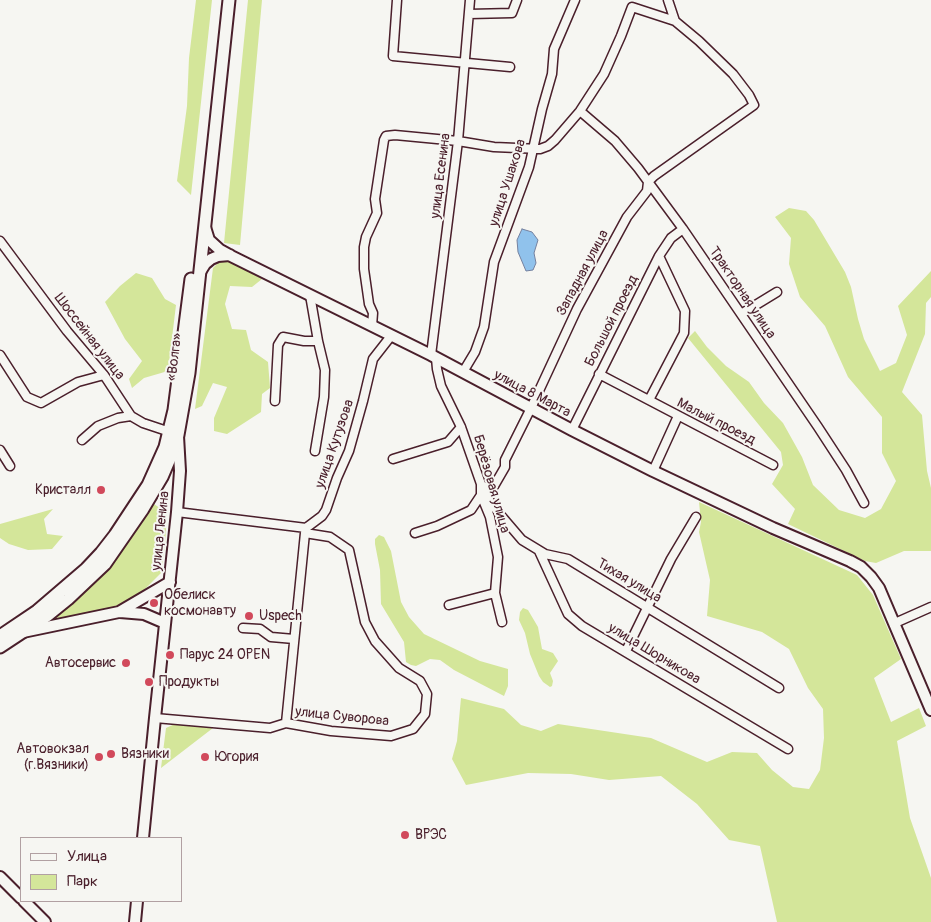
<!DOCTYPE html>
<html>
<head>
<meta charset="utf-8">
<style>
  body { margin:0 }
  #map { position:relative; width:931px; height:922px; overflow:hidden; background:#f6f6f2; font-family:Pangolin,sans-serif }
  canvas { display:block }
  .legend { position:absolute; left:20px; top:837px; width:162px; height:65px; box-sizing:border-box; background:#f6f6f2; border:1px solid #b1a0a2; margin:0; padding:6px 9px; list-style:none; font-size:15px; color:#4a1f2b }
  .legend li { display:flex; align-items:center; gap:10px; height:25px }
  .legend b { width:25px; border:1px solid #b1a0a2 }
</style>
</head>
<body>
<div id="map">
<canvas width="931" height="922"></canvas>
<ul class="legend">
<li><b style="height:6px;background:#f6f6f2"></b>Улица</li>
<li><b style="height:14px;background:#d4e69a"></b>Парк</li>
</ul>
</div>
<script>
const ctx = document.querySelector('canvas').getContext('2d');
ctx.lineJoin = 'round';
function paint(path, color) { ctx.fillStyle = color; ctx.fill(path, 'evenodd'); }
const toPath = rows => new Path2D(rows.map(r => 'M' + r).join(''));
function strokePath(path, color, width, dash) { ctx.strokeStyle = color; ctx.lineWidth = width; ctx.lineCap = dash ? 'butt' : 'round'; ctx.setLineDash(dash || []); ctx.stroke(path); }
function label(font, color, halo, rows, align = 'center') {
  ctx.font = font + ' Pangolin,sans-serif'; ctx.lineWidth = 4; ctx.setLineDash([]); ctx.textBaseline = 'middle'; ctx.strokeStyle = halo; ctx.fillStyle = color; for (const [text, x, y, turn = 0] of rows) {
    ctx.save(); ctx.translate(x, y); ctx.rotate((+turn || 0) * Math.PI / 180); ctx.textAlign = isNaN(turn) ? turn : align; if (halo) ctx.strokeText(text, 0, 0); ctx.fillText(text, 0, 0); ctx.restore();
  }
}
const green = toPath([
  [196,0,212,0,191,195,177,181,187,106,189,58],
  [248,0,262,0,240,245,224,243],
  [789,208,806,211,814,220,845,272,851,287,858,319,864,339,880,371,896,363,907,335,898,306,931,271,931,297,926,303,925,334,902,392,922,415,927,471,931,488,931,551,904,551,876,563,865,561,788,524,795,509,772,484,783,465,781,452,688,338,695,331,707,347,726,366,749,382,764,403,783,423,802,457,813,485,839,510,865,518,881,509,896,481,882,453,882,417,848,377,825,326,800,297,789,264,791,238,775,217],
  [221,260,232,262,262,279,252,287,230,286,225,304,232,329,246,330,251,350,268,362,270,388,262,394,261,412,227,434,214,431,214,418,227,387,213,383,202,406,195,409,213,268],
  [136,273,152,278,165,299,176,305,168,371,144,378,132,388,129,379,142,361,125,339,105,302,120,286],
  [699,502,857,575,873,595,901,659,874,678,891,722,919,708,926,726,897,741,910,818,931,878,931,922,777,922,760,846,729,840,697,804,661,776,609,780,571,774,528,773,466,785,452,759,457,741,461,698,504,709,521,725,541,731,558,724,651,738,707,762,732,752,757,753,772,770,793,787,809,789,820,770,824,738,823,709,808,688,789,649,762,632,707,616,710,580,699,532,701,522],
  [154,504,167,513,165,545,161,573,143,591,123,604,50,624,48,619,82,593,110,563],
  [53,509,44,519,47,534,63,536,52,549,28,550,9,544,0,538,0,524],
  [379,535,384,537,391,551,401,602,409,617,424,634,480,661,508,669,508,686,504,696,454,670,440,660,430,659,416,666,411,665,406,662,404,642,381,604,380,570,375,544,375,539],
  [523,608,528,610,538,627,542,649,553,653,558,661,550,673,553,681,552,686,550,687,543,682,539,676,530,654,525,633,519,620,520,612],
  [177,723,213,728,161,768,166,728]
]);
const water = toPath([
  [522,229,532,232,538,240,534,253,536,263,533,270,526,271,518,252,517,240,522,229]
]);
const minor = toPath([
  [397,0,393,56,510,67],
  [668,0,675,21],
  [469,14,512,13,517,0],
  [580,111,615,141,638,168,683,229,818,427,846,470,864,503],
  [0,241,67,331,104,375,131,416,143,423,170,432],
  [741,314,777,292],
  [372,326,373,313,369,304,364,269,364,247,366,237,377,213,375,199,384,140,386,136,395,135,458,141,494,147,540,149,548,146,555,140,580,111,604,74,621,36,632,7,675,21,699,41,733,74,749,95,754,105,654,176,648,182,647,191,627,217,577,309,531,408,505,460,505,467,494,486,483,487],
  [0,355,27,397,41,403,78,382,104,375],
  [431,355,458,141,470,0],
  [436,358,437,369,441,386,461,427,481,484,481,495,490,517,498,557,495,593,502,622],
  [463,372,475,352,484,327,494,262,529,167,542,109,552,74,554,49,575,0],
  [599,374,773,465],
  [649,400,684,333,685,311,659,256],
  [275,401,278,345,283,337,304,341,318,341,310,295],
  [572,430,659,256,671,238,683,229],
  [82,440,98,426,118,418,131,416],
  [0,450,10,466],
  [315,451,324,397,325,370,318,341],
  [393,459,448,442,461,427],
  [653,471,678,416],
  [481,484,492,505,522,540,545,554,568,559,779,688],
  [306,528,322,516,326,510,337,478,349,451,363,401,373,359,391,336],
  [415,533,437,526,471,510,481,495],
  [539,551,568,614,582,626,788,749],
  [449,605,495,593],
  [895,623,931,607],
  [243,628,260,629,271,637,294,639],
  [626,651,671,559,696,517],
  [155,718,270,728,286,723,331,731,391,736,413,729,425,714,427,694,420,681,399,668,375,641,365,622,349,550,330,537,305,533,306,528,177,512],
  [286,723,305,533]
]);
const major = toPath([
  [205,227,209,240,220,250,231,256,431,355,572,430,653,471,773,528,850,561,861,567,871,577,879,588,931,710],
  [200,272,205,264,211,259,218,256,230,255],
  [120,612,144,614,165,623],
  [23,632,119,612,170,582],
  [143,838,155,718,177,512,180,471,178,436],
  [0,877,21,898],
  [24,901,45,922],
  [135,922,137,901]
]);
const highway = toPath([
  [0,636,37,611,86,569,101,553,115,535,148,485,165,447,174,410,191,279],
  [0,647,47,616,68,599,105,564,143,509,162,477,171,456,178,435,189,373,229,0]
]);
const markers = [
  [101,490,5,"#d1495b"],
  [154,603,5,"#d1495b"],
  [249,616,5,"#d1495b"],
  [170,655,5,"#d1495b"],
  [126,663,5,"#d1495b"],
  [149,682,5,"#d1495b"],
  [111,754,5,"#d1495b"],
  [99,757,5,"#d1495b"],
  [205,757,5,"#d1495b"],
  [405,835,5,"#d1495b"]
];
const streetNames = [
  ["улица Есенина",441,176,-83],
  ["улица Ушакова",508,183,-72],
  ["Западная улица",583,273,-62],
  ["Тракторная улица",742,293,56],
  ["Большой проезд",612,321,-63],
  ["Шоссейная улица",89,337,52],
  ["«Волга»",175,357,-83],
  ["улица 8 Марта",532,394,28],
  ["Малый проезд",716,422,27],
  ["улица Кутузова",335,444,-71],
  ["Берёзовая улица",491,484,74],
  ["улица Ленина",161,531,-84],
  ["Тихая улица",629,581,31],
  ["улица Шорникова",654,654,31],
  ["улица Суворова",342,717,6]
];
const poiNames = [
  ["Кристалл",91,490,"right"],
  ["Обелиск",164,595],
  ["космонавту",164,611],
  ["Uspech",259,616],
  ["Парус 24 OPEN",180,655],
  ["Автосервис",116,663,"right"],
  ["Продукты",159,682],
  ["Автовокзал",89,749,"right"],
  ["(г.Вязники)",89,765,"right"],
  ["Вязники",121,754],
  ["Югория",215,757],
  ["ВРЭС",415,835]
];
paint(green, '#d4e69a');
paint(water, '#90c2ec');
strokePath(water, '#74819f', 1);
strokePath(minor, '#4a1f2b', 11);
strokePath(major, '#4a1f2b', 14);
strokePath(highway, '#4a1f2b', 15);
strokePath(minor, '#f6f6f2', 8);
strokePath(major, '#f6f6f2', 10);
strokePath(highway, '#f6f6f2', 11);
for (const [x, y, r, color] of markers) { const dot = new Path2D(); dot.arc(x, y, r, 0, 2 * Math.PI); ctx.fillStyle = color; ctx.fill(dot); strokePath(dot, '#f6f6f2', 2); }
label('14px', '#4a1f2b', '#f6f6f2', streetNames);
label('14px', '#4a1f2b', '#f6f6f2', poiNames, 'left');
</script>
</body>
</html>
